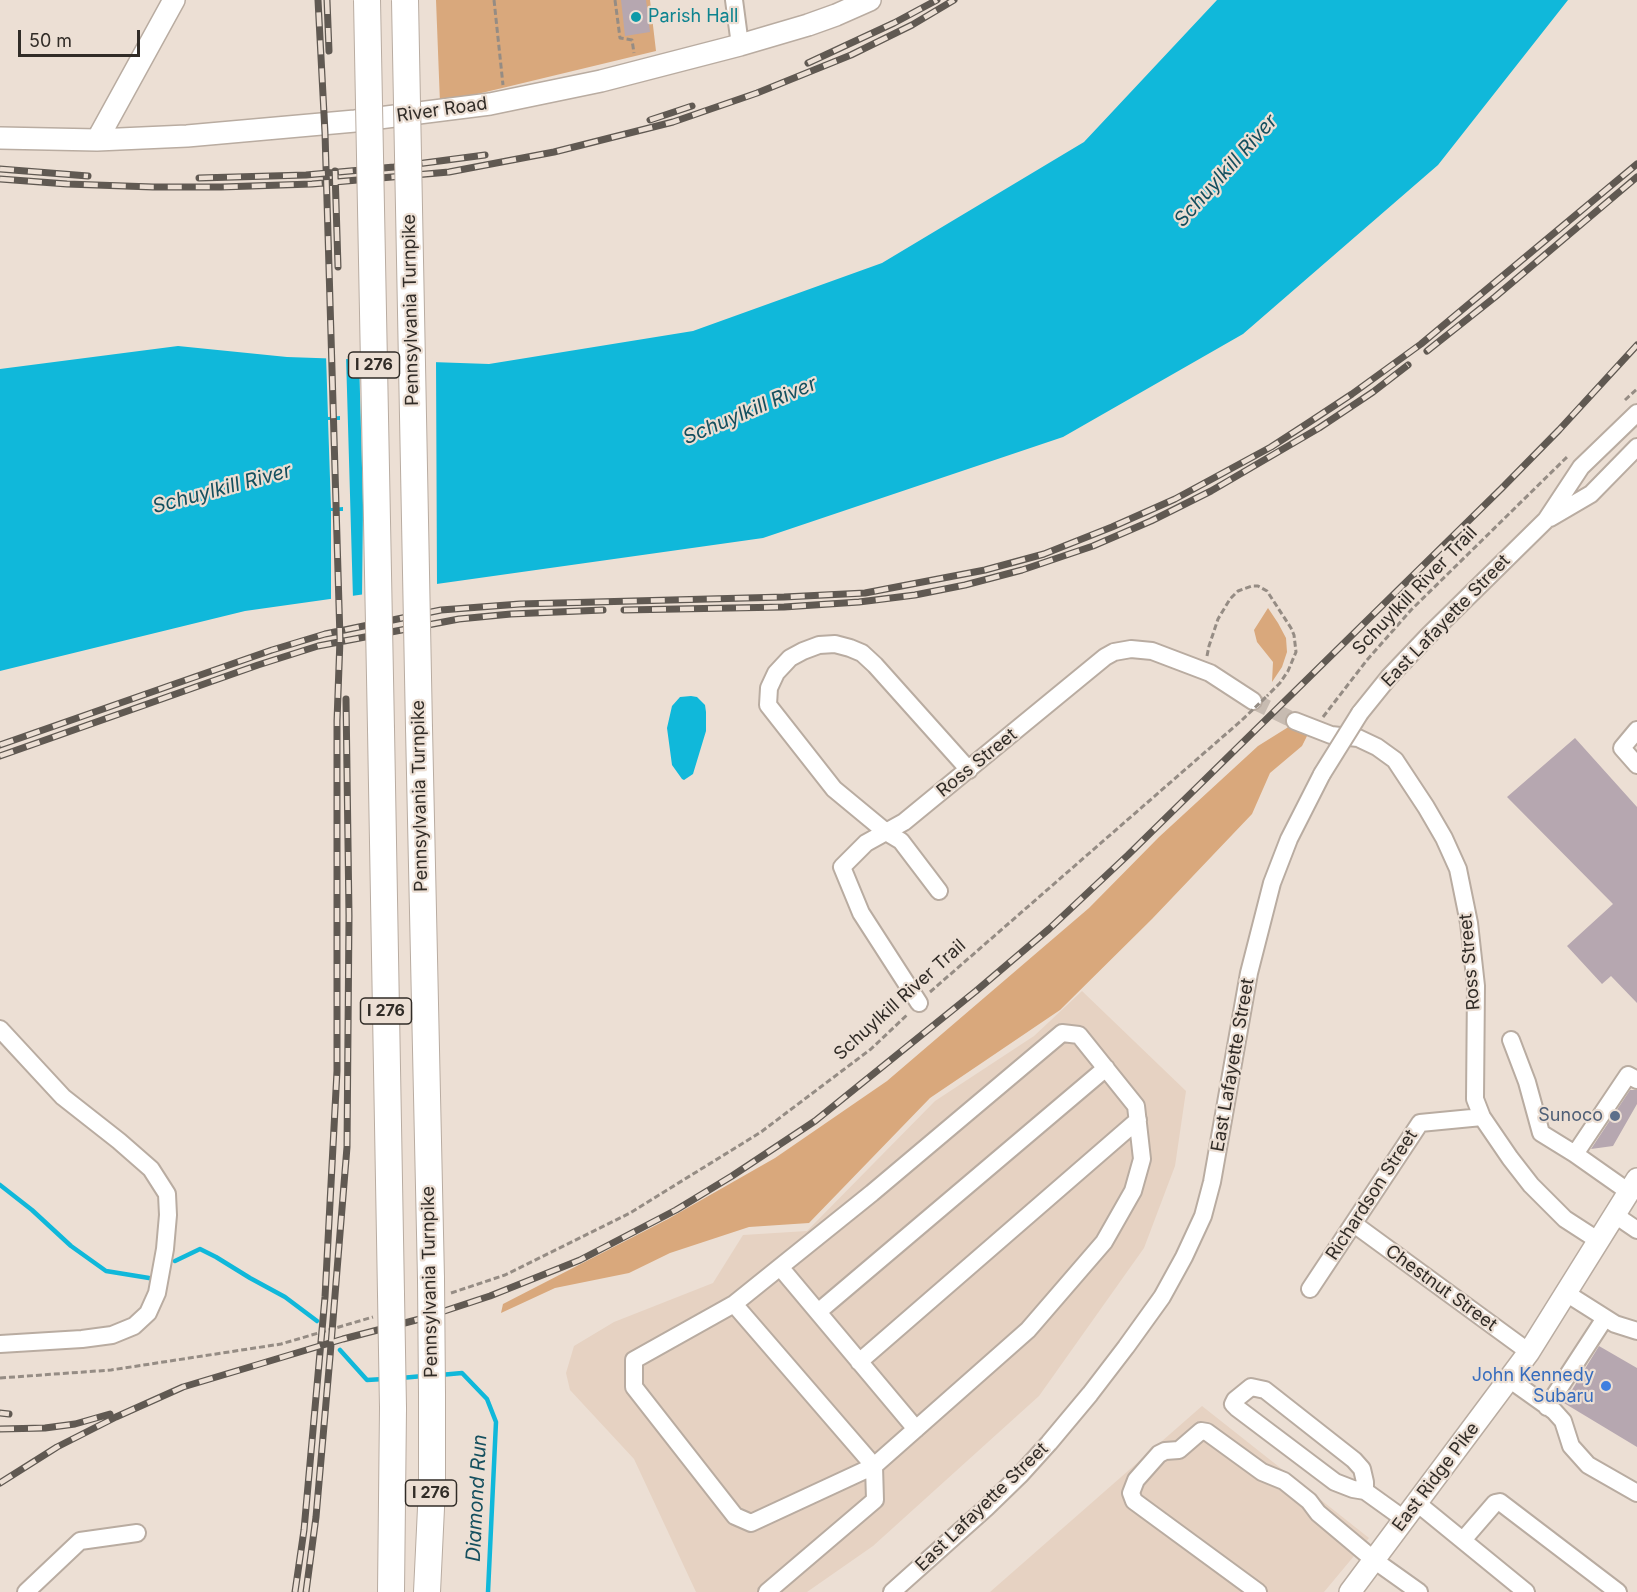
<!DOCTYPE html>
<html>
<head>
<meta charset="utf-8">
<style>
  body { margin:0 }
  #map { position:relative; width:1637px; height:1592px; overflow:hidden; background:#ecdfd4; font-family:Inter,sans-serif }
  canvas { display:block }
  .scale { position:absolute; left:18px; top:30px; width:122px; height:27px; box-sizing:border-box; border:3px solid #312c27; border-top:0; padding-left:8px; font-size:18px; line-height:21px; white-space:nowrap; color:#312c27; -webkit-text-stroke:4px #ecdfd4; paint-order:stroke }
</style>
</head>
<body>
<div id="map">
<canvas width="1637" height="1592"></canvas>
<div class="scale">50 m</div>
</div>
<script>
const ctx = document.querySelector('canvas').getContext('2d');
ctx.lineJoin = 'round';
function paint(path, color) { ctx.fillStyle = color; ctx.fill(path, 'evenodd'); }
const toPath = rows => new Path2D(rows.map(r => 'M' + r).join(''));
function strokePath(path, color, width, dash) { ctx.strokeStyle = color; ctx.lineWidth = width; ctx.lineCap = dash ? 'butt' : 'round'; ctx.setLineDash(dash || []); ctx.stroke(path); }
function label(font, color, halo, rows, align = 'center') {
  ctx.font = font + ' Inter,sans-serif'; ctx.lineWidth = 4.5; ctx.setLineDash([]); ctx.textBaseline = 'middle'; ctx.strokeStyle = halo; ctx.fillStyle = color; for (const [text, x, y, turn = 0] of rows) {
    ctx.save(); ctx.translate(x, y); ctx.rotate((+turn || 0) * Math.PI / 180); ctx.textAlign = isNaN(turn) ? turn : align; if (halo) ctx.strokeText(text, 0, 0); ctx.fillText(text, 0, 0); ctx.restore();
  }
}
const built = toPath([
  [1082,991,1186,1091,1175,1166,1144,1248,1039,1396,873,1546,807,1592,696,1592,634,1459,570,1390,566,1373,574,1346,614,1322,713,1283,743,1235,807,1231,935,1101,1034,1036],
  [1202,1406,1369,1538,1324,1592,990,1592]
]);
const green = toPath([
  [436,0,650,0,656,51,440,103],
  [1268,608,1278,623,1286,638,1287,652,1282,667,1272,682,1273,662,1257,642,1254,630],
  [1290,726,1308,734,1302,746,1270,773,1252,814,1152,919,1060,1010,930,1098,809,1223,749,1227,670,1253,629,1273,555,1288,501,1313,503,1304,668,1219,775,1158,887,1081,1089,908,1159,837,1258,746]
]);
const water = toPath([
  [1217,0,1568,0,1438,165,1243,334,1063,437,763,538,245,611,0,671,0,369,178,346,287,357,489,364,693,331,882,263,1084,142],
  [691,696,697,697,705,705,706,712,706,731,693,774,684,780,682,779,672,765,667,728,672,706,680,697]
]);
const pier = toPath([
  [326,355,346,356,353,599,331,602,331,511,343,511,343,507,331,508,328,420,340,420,340,416,328,417],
  [359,357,436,359,437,587,362,598,363,505]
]);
const stream = toPath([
  [0,1185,32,1210,71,1246,106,1271,149,1278],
  [175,1261,200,1249,216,1257,250,1278,285,1297,317,1321],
  [340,1350,367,1380,384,1379],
  [440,1375,462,1373,487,1399,496,1422,488,1592],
  [401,1378,423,1376]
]);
const building = toPath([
  [621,0,646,0,650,32,625,36],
  [1575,738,1637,807,1637,1003,1611,976,1602,984,1567,946,1613,904,1507,797],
  [1630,1090,1637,1090,1637,1104,1613,1146,1591,1149],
  [1599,1346,1637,1368,1637,1447,1564,1403]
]);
const minorTunnel = toPath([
  [1253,701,1295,721]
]);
const path = toPath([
  [494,0,503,85],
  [615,0,620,38,632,40,634,53],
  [1625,400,1637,389],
  [1207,656,1209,646,1218,619,1230,599,1238,591,1252,586,1258,586,1267,591,1291,628,1294,635,1296,652,1288,671,1280,683,1267,696],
  [1323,717,1367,660,1411,610,1567,457],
  [930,992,1242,720],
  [451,1293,505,1275,630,1213,761,1132,871,1049,908,1014],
  [0,1378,111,1370,281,1344,373,1317]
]);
const minor = toPath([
  [734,0,740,45],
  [1550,518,1591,494,1637,447],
  [1360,713,1389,677,1428,636,1546,520,1581,467,1637,413],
  [1295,721,1331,735,1358,738,1377,747,1395,760,1426,807,1444,838,1458,869,1469,923,1476,986,1475,1099,1482,1117,1510,1158,1531,1185,1565,1219,1599,1241],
  [1637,730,1622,748,1637,765],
  [939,891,901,841,886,832,834,789,768,705,769,688,776,673,790,658,803,651,819,645,835,644,850,648,862,653,875,665,969,770],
  [919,1003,861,913,842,867,866,843,904,822,1105,657,1114,652,1131,649,1152,651,1210,673,1253,701],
  [0,1029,63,1097,119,1141,151,1169,167,1194,168,1215,165,1249,157,1293,148,1313,134,1326,112,1335,82,1339,0,1344],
  [1511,1040,1527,1082,1541,1133,1575,1154],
  [1629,1192,1575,1154,1628,1075,1637,1080],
  [1615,1215,1637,1230],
  [1354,1224,1529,1352],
  [780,1267,916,1429],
  [1310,1289,1420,1123,1482,1117],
  [1566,1293,1615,1324,1637,1331],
  [734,1304,872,1193,1062,1033,1079,1035,1136,1106,1142,1159,1133,1191,1104,1242,1028,1330,874,1466,751,1523,735,1516,634,1387,634,1360,734,1304,874,1466,875,1500,767,1592],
  [818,1312,1106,1068],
  [859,1362,1138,1120],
  [1509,1379,1554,1411,1563,1421,1571,1446,1588,1465,1637,1493],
  [1547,1407,1605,1318],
  [1365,1491,1365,1482,1362,1469,1354,1460,1265,1390,1251,1387,1235,1400,1233,1404,1237,1408,1335,1482,1353,1489,1365,1491,1404,1519],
  [1417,1503,1526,1592],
  [1463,1540,1495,1503,1500,1502,1618,1592],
  [26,1592,80,1541,137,1533],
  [892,1592,986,1508,1021,1474,1049,1443,1090,1394,1126,1347,1162,1297,1184,1257,1203,1216,1212,1182,1249,973,1272,883,1289,839,1322,774],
  [1258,1592,1134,1501,1131,1493,1136,1480,1159,1454,1165,1451,1179,1450,1201,1431,1207,1432,1262,1472,1284,1481,1309,1501,1318,1513,1374,1560,1419,1592]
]);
const major = toPath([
  [0,138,97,140,187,136,355,121,490,104,601,81,740,45,808,25,836,15,870,0],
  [97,140,174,0],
  [1350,1592,1529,1352,1637,1179]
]);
const highway = toPath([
  [419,728,431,1279],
  [381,729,391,1294],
  [391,1592,393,1408],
  [427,1592,432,1487,432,1394]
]);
const rail = toPath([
  [327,0,329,51],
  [808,63,894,23,937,0],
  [650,120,692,106],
  [0,169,88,176],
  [335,171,338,267],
  [199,178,306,175,394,167,485,155],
  [0,179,67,184,153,187,221,187,312,184,449,172,554,152,673,122,757,93,851,55,912,25,954,0],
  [1427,351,1495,297,1637,177],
  [624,610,784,607,859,602,915,595,965,585,1022,570,1093,546,1151,521,1211,491,1319,428,1373,392,1408,365],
  [0,745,272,650,325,634,441,610,520,604,784,597,865,593,985,570,1044,554,1112,527,1175,499,1271,447,1308,423,1352,394,1421,344,1637,164],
  [0,756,258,665,318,646,459,619,511,614,603,610],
  [0,1413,9,1414],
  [0,1429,45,1428,75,1424,110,1414],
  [0,1483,57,1447,116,1417,183,1387,343,1339,420,1319,490,1296,580,1260,676,1210,732,1176,815,1121,976,991,1049,929,1128,855,1502,488,1559,430,1637,345],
  [295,1592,304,1530,325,1297,337,1071,337,721,340,639,325,133,318,0],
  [306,1592,316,1517,330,1357,347,1147,349,916,346,699]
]);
const pathBridge = toPath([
  [1242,720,1267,696]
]);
const minorBridge = toPath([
  [1322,774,1360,713]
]);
const highwayBridge = toPath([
  [367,0,381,729],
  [405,0,419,728],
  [431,1279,432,1394],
  [391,1294,393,1408]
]);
const markers = [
  [636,17,6,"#0f9aa8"],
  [1615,1116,6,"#5c6f8a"],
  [1606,1386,6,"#3f7fe0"]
];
const shields = [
  [374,365,51],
  [386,1011,51],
  [431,1493,51]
];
const shieldNames = [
  ["I 276",374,365],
  ["I 276",386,1011],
  ["I 276",431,1493]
];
const cultureNames = [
  ["Parish Hall",648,17]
];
const streetNames = [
  ["River Road",442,110,-8],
  ["Pennsylvania Turnpike",411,310,-91],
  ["Schuylkill River Trail",1415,591,-46],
  ["East Lafayette Street",1446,621,-46],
  ["Ross Street",977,763,-39],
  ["Pennsylvania Turnpike",420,796,-91],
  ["Ross Street",1470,962,-95],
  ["Schuylkill River Trail",900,1000,-42],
  ["East Lafayette Street",1233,1065,-80],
  ["Richardson Street",1372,1195,-57],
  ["Pennsylvania Turnpike",430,1282,-91],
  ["Chestnut Street",1441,1288,36],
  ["East Ridge Pike",1436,1477,-53],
  ["East Lafayette Street",982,1507,-44]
];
const serviceNames = [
  ["Sunoco",1603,1116]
];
const shopNames = [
  ["John Kennedy",1594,1376],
  ["Subaru",1594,1397]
];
const waterNames = [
  ["Schuylkill River",1226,171,-48],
  ["Schuylkill River",750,411,-23],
  ["Schuylkill River",222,489,-15],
  ["Diamond Run",477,1498,-87]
];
paint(built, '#e6d2c2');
paint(green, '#d9a87c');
paint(water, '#10b8da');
paint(pier, '#ecdfd4');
strokePath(stream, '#10b8da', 4.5);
paint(building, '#b6a7b0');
strokePath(minorTunnel, '#c7bbb1', 16, [16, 8]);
strokePath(minor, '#b9aca1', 20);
strokePath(major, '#b9aca1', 24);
strokePath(highway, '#b9aca1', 28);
strokePath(path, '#958c84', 3, [6, 3]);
strokePath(minor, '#fff', 16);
strokePath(major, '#fff', 21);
strokePath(highway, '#fff', 26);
strokePath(rail, '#605952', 7);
strokePath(rail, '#ecdfd4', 4.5, [14]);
strokePath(minorBridge, '#b9aca1', 20, []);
strokePath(highwayBridge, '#b9aca1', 28, []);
strokePath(pathBridge, '#958c84', 3, [6, 3]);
strokePath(minorBridge, '#fff', 16);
strokePath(highwayBridge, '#fff', 26);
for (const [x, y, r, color] of markers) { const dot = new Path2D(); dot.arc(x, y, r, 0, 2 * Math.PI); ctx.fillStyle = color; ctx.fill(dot); strokePath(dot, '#ecdfd4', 2); }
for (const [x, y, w] of shields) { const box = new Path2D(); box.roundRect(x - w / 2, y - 13, w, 26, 4.5); ctx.fillStyle = '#ecdfd4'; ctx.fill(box); strokePath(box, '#312c27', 1.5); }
label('bold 16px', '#312c27', null, shieldNames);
label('18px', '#0d838f', '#ecdfd4', cultureNames, 'left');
label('18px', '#312c27', '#ecdfd4', streetNames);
label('18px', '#4e5e75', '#ecdfd4', serviceNames, 'right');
label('18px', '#366cbe', '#ecdfd4', shopNames, 'right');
label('italic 20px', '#144f5e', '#ecdfd4', waterNames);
</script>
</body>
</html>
